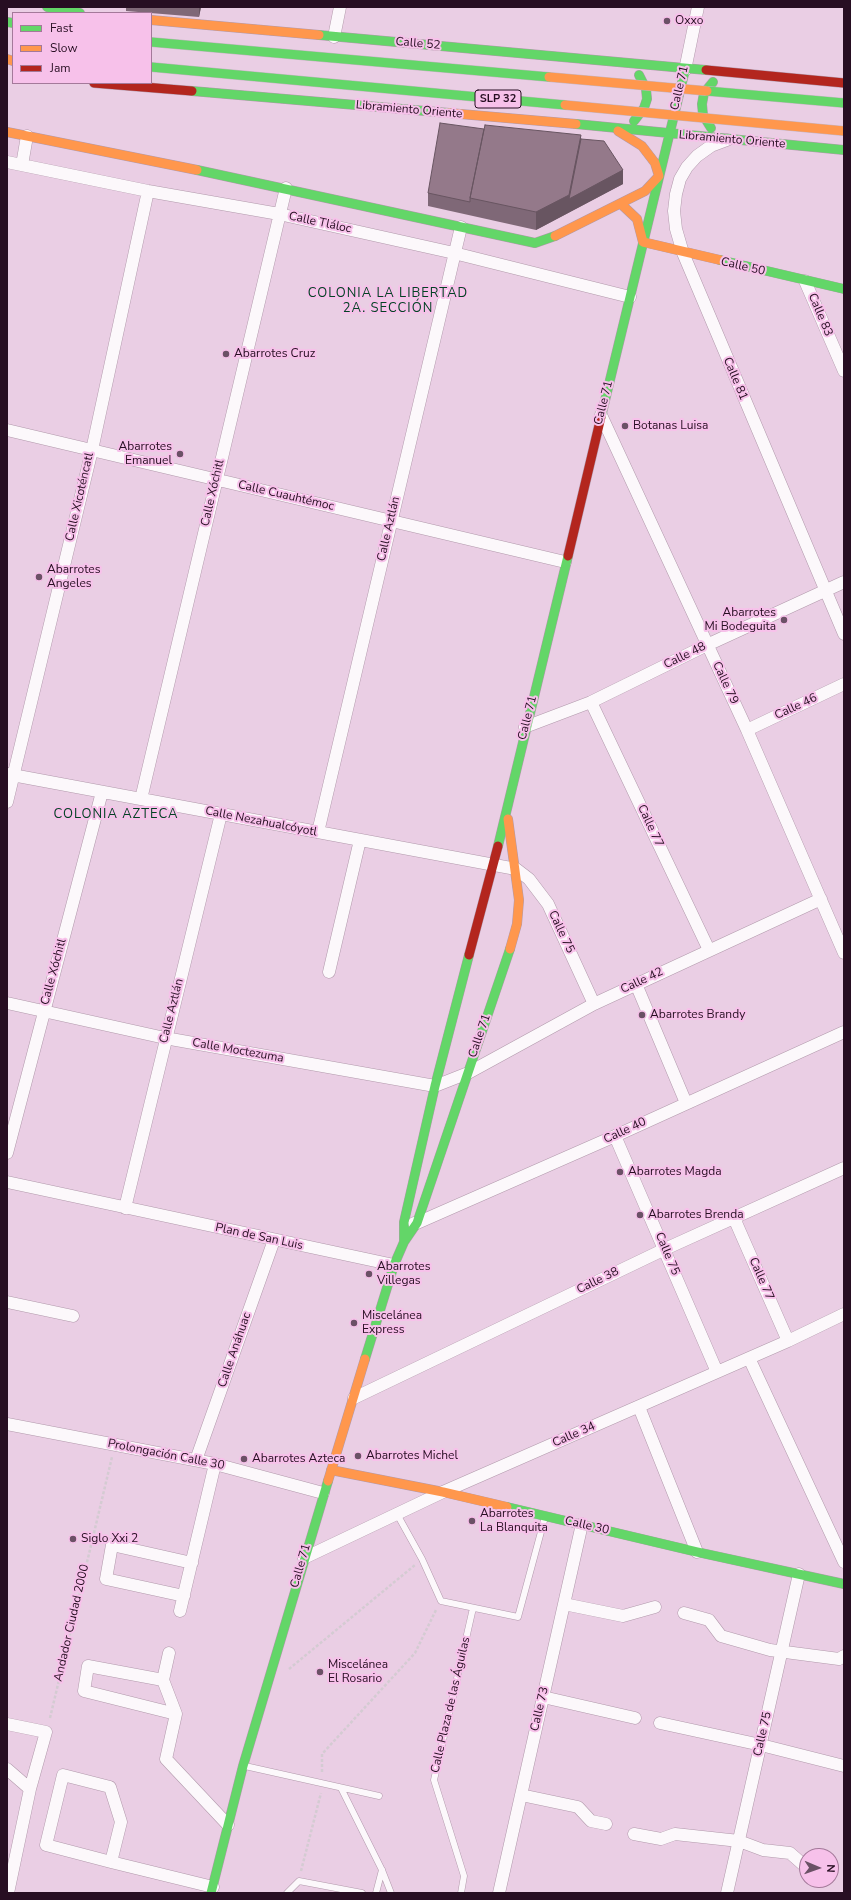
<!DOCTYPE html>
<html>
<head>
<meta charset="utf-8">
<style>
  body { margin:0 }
  #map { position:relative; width:851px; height:1900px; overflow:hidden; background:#eacee4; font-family:"Nunito Sans",sans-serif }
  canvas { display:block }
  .frame { position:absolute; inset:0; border:8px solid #270e22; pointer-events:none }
  .legend { position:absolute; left:12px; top:12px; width:140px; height:72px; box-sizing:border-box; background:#f7c1ea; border:1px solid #a4799a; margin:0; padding:5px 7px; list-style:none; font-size:12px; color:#270e22 }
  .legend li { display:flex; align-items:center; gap:8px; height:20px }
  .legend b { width:20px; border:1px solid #a4799a }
  .north { position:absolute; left:799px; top:1848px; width:40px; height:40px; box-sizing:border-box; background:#f7c1ea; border:1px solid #a4799a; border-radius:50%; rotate:92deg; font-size:11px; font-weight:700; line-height:16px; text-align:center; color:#270e22 }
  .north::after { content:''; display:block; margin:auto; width:14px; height:18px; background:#6b5166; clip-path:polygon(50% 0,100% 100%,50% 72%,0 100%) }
</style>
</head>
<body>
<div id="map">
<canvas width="851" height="1900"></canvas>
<div class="frame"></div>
<ul class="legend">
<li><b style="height:5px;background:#63d668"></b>Fast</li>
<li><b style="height:5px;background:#ff974d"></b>Slow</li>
<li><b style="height:5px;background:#b3261e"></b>Jam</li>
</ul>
<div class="north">N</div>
</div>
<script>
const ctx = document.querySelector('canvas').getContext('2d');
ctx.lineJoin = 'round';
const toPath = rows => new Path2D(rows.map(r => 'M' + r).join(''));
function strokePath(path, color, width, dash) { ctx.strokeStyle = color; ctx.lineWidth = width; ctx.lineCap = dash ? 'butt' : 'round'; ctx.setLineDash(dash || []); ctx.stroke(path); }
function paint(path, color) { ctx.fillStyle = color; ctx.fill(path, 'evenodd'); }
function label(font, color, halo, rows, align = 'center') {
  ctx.font = font + ' "Nunito Sans",sans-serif'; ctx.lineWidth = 4; ctx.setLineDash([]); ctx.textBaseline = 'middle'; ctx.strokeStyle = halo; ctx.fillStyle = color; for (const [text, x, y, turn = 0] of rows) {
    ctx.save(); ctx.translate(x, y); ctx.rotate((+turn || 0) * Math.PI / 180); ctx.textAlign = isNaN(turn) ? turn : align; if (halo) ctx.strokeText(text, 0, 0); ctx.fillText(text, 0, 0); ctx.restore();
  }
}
const path = toPath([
  [289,1669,415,1565],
  [50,1718,112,1457],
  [322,1772,322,1754,415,1653,436,1610],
  [301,1871,321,1793]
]);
const lane = toPath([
  [397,1514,422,1559,441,1601,518,1617,545,1517],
  [245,1766,379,1796],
  [341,1788,382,1870,391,1893],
  [287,1893,299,1881,362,1893],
  [376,1893,382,1870],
  [461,1893,464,1876,434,1780,473,1608]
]);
const street = toPath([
  [334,37,340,7],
  [685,70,698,7],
  [727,140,711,146,697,156,687,167,680,179,676,194,674,211,676,229,683,253,844,634],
  [7,162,148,191,279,214,454,253,630,297],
  [22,165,27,136],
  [805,281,844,371],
  [601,415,747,730,844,953],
  [7,430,565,562],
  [591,702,709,950],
  [525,727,591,702,707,645,844,582],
  [747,730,844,684],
  [7,774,516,869,529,879,548,904,594,1004],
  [141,799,286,188],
  [7,802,92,450,148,191],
  [318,832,461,227],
  [329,972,360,840],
  [636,984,686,1103],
  [7,1003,165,1038,435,1086,468,1073,594,1004,821,899],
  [615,1136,717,1372],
  [7,1153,102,792],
  [7,1182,394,1265],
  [125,1208,221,814],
  [734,1218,788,1341],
  [414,1223,417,1223,615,1136,844,1032],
  [7,1302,73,1316],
  [749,1358,844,1562],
  [354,1398,665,1249,844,1168],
  [639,1407,697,1552],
  [7,1424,215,1464,323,1493],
  [196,1460,274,1240],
  [304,1558,443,1492,788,1341,844,1314],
  [184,1596,106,1579,112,1545,192,1563],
  [564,1604,623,1616,655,1607],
  [180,1611,215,1464],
  [684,1613,709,1620,721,1636,770,1650,839,1659,844,1656],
  [169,1653,163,1680,176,1714,166,1759,228,1825],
  [163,1680,88,1666,84,1691,176,1714],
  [543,1697,635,1718],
  [660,1723,761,1745,844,1766],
  [7,1724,46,1732,30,1789,8,1893],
  [7,1769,30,1789],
  [521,1795,578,1807,591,1821,606,1824],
  [634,1834,661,1839,675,1834,739,1841,763,1850,790,1853,807,1868],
  [111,1862,121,1822,110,1787,63,1775,46,1845,111,1862,213,1887],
  [499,1893,582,1524],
  [727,1893,799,1574]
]);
const fast = toPath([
  [47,7,80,13],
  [7,22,13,23],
  [319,35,706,70],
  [192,91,449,113],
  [634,121,644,108,647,99,646,89,639,75],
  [576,124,844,150],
  [711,128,703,115,702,104,704,93,713,82],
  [197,170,535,243,555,236],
  [720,260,844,289],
  [601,417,685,70],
  [498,846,568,556],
  [404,1242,404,1222,435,1086,469,955],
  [365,1359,394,1265,404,1242,417,1223,510,949],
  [507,1507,697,1552,844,1584],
  [211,1893,243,1766,328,1481]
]);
const slow = toPath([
  [151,20,319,35],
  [7,59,13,61],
  [449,113,576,124],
  [7,132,197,170],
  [621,204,637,219,643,242,720,260],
  [555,236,645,191,659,176,655,163,642,146,618,131],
  [508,819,519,900,517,924,510,949],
  [331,1470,443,1492,507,1507],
  [328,1481,365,1359]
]);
const jam = toPath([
  [706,70,844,83],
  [94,83,192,91],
  [568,556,601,417],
  [469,955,498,846]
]);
const fastBridge = toPath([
  [151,42,549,77],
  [151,67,565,105],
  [707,91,844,103]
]);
const slowBridge = toPath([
  [549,77,707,91],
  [565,105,844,131]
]);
const wall = toPath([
  [126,7,201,7,199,17,126,11],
  [484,129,581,139,623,184,536,230,428,206,428,193]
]);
const shadedWall = toPath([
  [199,7,201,7,199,17],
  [581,135,581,152,623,170,623,184,536,230,536,212]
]);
const building = toPath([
  [440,123,484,129,470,198,470,202,428,193,440,123],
  [485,125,581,135,569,195,536,212,470,198,485,125],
  [581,139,604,141,623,170,569,199,581,139]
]);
const markers = [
  [667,21,4,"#6b5166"],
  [226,354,4,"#6b5166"],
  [625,426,4,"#6b5166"],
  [180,454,4,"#6b5166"],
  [39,577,4,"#6b5166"],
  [784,620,4,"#6b5166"],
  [642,1015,4,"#6b5166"],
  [620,1172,4,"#6b5166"],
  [640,1215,4,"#6b5166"],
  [369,1274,4,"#6b5166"],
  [354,1323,4,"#6b5166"],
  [358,1456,4,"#6b5166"],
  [244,1459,4,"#6b5166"],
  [472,1521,4,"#6b5166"],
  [73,1539,4,"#6b5166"],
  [320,1672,4,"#6b5166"]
];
const shields = [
  [498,99,46]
];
const shieldNames = [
  ["SLP 32",498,99]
];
const poiNames = [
  ["Oxxo",675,21],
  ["Abarrotes Cruz",234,354],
  ["Botanas Luisa",633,426],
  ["Abarrotes",172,447,"right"],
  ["Emanuel",172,461,"right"],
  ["Abarrotes",47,570],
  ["Angeles",47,584],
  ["Abarrotes",776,613,"right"],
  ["Mi Bodeguita",776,627,"right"],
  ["Abarrotes Brandy",650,1015],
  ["Abarrotes Magda",628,1172],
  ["Abarrotes Brenda",648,1215],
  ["Abarrotes",377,1267],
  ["Villegas",377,1281],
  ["Miscelánea",362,1316],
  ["Express",362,1330],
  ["Abarrotes Michel",366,1456],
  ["Abarrotes Azteca",252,1459],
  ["Abarrotes",480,1514],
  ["La Blanquita",480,1528],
  ["Siglo Xxi 2",81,1539],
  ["Miscelánea",328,1665],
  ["El Rosario",328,1679]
];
const streetNames = [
  ["Calle 52",418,44,5],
  ["Calle 71",680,88,-77],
  ["Libramiento Oriente",409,110,5],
  ["Libramiento Oriente",732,140,5],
  ["Calle Tláloc",320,223,12],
  ["Calle 50",743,267,13],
  ["Calle 83",820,315,67],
  ["Calle 81",735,379,67],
  ["Calle 71",604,403,-76],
  ["Calle Xóchitl",213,493,-77],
  ["Calle Cuauhtémoc",286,496,13],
  ["Calle Xicoténcatl",80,497,-77],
  ["Calle Aztlán",389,529,-77],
  ["Calle 48",685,656,-26],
  ["Calle 79",725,683,65],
  ["Calle 46",796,707,-25],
  ["Calle 71",528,718,-76],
  ["Calle Nezahualcóyotl",261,822,11],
  ["Calle 77",650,826,65],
  ["Calle 75",561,932,65],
  ["Calle Xóchitl",54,972,-75],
  ["Calle 42",642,981,-25],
  ["Calle Aztlán",172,1011,-76],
  ["Calle 71",480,1036,-71],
  ["Calle Moctezuma",238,1051,10],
  ["Calle 40",625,1131,-25],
  ["Plan de San Luis",259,1237,12],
  ["Calle 75",667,1254,67],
  ["Calle 77",761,1279,66],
  ["Calle 38",598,1281,-26],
  ["Calle Anáhuac",235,1350,-71],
  ["Calle 34",574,1435,-24],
  ["Prolongación Calle 30",166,1455,11],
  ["Calle 30",587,1526,13],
  ["Calle 71",301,1566,-74],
  ["Andador Ciudad 2000",72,1623,-77],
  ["Calle Plaza de las Águilas",451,1705,-77],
  ["Calle 73",540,1709,-77],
  ["Calle 75",763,1734,-77]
];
const neighbourhoodNames = [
  ["COLONIA LA LIBERTAD",388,294],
  ["2A. SECCIÓN",388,309],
  ["COLONIA AZTECA",116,815]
];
strokePath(lane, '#b199ab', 7);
strokePath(street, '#b199ab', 13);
strokePath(fast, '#b199ab', 10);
strokePath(slow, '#b199ab', 10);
strokePath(jam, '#b199ab', 10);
strokePath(path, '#d4cbd2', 2.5, [3, 2]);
strokePath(lane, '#fcf8fb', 6);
strokePath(street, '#fcf8fb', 12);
strokePath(fast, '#63d668', 9);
strokePath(slow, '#ff974d', 9);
strokePath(jam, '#b3261e', 9);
strokePath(fastBridge, '#c4b4c1', 10, []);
strokePath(slowBridge, '#c4b4c1', 10, []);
strokePath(fastBridge, '#63d668', 9);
strokePath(slowBridge, '#ff974d', 9);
paint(wall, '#7f6877');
paint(shadedWall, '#685561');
paint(building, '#94798a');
strokePath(building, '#685561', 1);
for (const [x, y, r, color] of markers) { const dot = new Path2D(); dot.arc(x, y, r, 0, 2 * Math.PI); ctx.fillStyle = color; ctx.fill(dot); strokePath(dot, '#f7c1ea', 1.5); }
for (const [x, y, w] of shields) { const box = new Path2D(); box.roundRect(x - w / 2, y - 9, w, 18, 3); ctx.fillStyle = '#f7c1ea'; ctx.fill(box); strokePath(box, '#270e22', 1); }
label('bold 11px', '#270e22', null, shieldNames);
label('12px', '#270e22', '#f7c1ea', poiNames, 'left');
label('12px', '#270e22', '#f7c1ea', streetNames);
ctx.letterSpacing = '1px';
label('13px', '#024223', '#f7c1ea', neighbourhoodNames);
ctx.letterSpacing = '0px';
</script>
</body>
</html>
